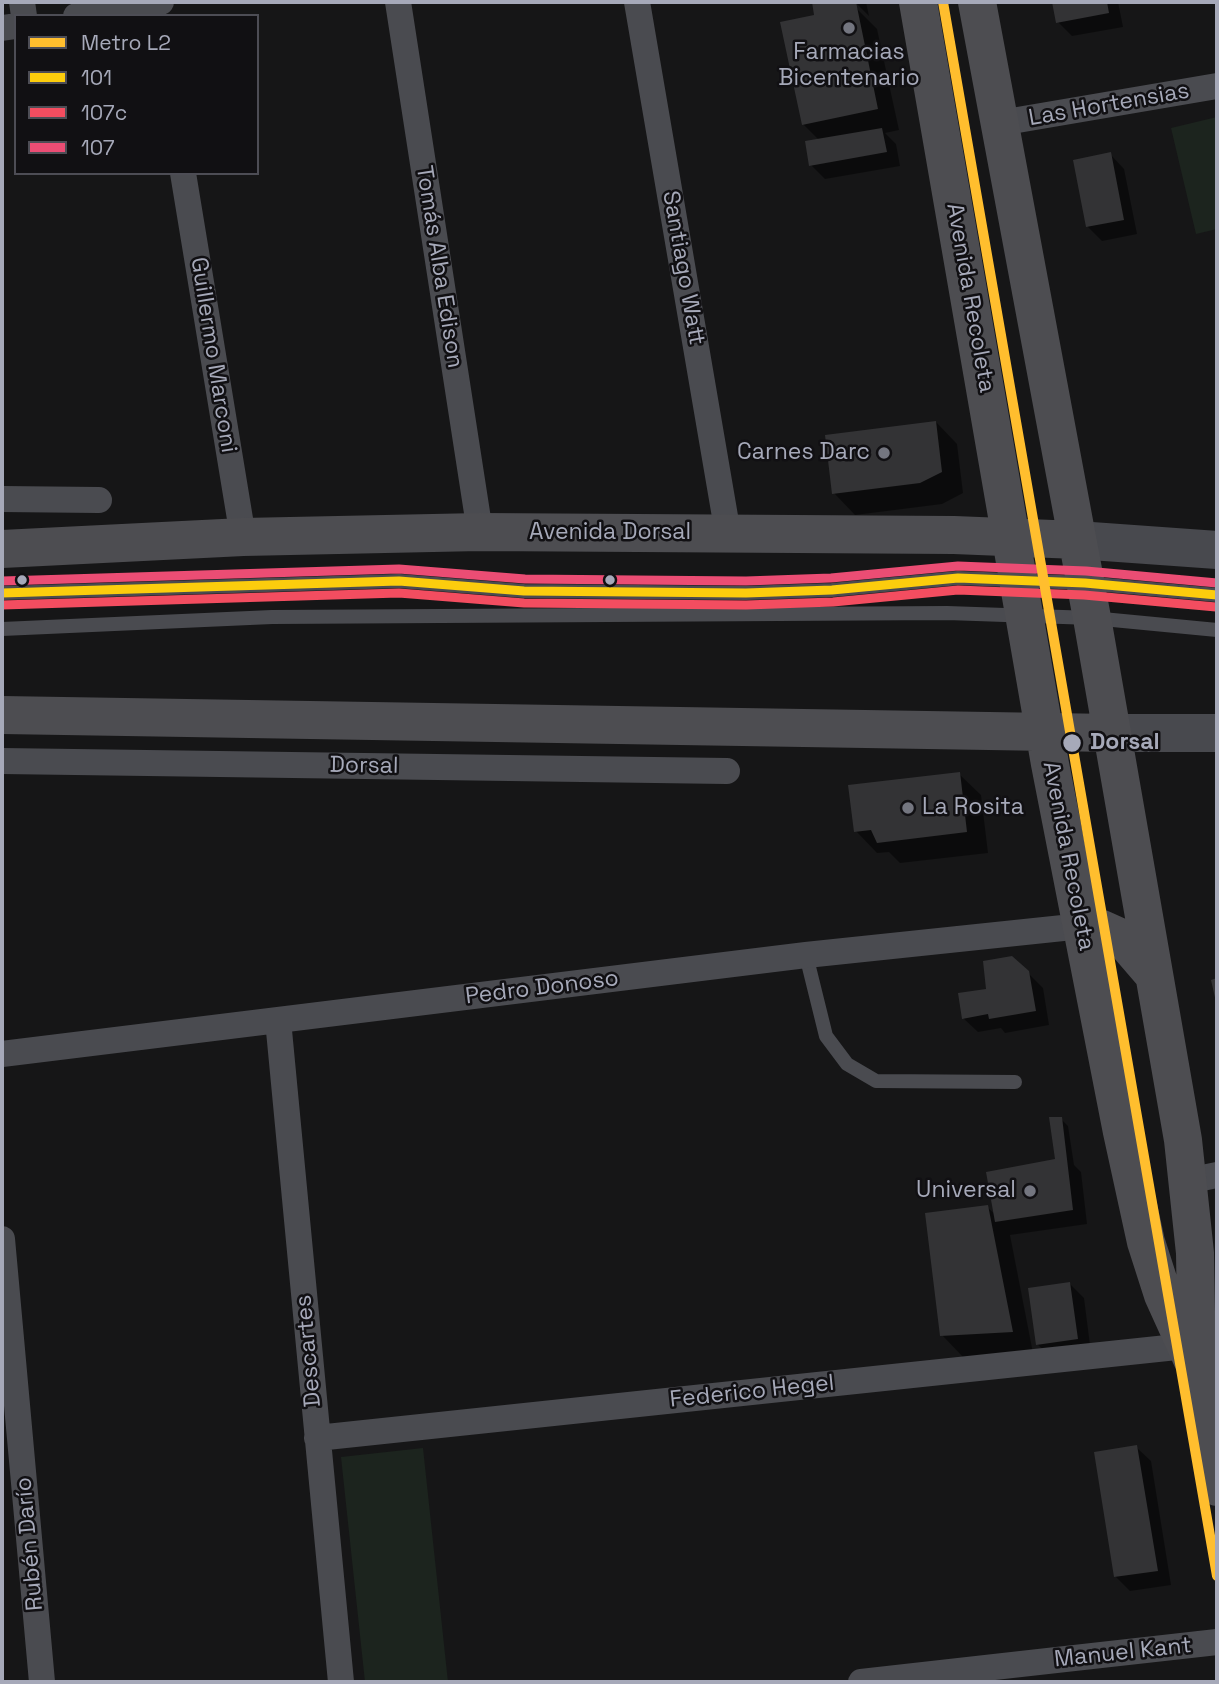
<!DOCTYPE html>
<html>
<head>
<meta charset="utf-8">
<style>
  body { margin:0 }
  #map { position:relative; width:1219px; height:1684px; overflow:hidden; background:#161617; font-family:"Space Grotesk",sans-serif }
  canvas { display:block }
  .frame { position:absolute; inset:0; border:4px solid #a6a9b9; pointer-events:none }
  .legend { position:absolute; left:14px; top:14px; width:245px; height:161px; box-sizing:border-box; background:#111013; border:2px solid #4d4d55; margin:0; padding:9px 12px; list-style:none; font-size:21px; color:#a6a9b9 }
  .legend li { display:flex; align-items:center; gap:14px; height:35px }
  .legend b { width:35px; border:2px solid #4d4d55 }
</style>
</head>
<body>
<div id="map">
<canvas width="1219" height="1684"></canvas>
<div class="frame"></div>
<ul class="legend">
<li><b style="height:9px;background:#ffbe2e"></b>Metro L2</li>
<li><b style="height:9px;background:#fccd0d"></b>101</li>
<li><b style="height:9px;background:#f34d60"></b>107c</li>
<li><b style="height:9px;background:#eb4d74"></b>107</li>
</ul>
</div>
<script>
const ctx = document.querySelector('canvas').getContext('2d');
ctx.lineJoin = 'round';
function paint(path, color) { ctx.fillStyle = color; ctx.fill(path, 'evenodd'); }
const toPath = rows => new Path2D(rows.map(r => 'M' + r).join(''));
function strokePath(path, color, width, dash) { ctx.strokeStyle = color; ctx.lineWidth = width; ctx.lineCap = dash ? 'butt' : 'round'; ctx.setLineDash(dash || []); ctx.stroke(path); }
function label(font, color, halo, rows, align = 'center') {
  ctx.font = font + ' "Space Grotesk",sans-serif'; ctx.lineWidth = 5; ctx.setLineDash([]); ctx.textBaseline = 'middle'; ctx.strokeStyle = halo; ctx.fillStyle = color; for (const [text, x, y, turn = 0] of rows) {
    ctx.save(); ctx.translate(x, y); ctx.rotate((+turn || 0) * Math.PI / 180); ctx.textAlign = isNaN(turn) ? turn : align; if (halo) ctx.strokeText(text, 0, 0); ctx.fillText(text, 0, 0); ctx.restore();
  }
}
const green = toPath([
  [1217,117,1217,229,1196,234,1171,128],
  [423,1448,448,1682,365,1682,341,1457]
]);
const shadow = toPath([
  [814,2,850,2,877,29,899,130,885,133,896,144,900,166,825,179,811,165,820,141,803,124,816,16],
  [855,2,866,2,869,16],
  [1054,2,1118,2,1123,27,1072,36,1058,22],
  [1110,154,1124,169,1137,234,1102,241,1088,227],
  [936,422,957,444,963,493,942,504,855,515,834,493],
  [959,774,981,795,988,853,900,863,889,852,877,853,856,831],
  [1028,973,1043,988,1049,1025,1005,1033,1001,1028,978,1032,963,1018],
  [1061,1119,1068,1126,1074,1165,1081,1172,1087,1224,1010,1235,1033,1353,963,1357,942,1335,987,1207,996,1215,1057,1160],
  [1070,1284,1084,1298,1091,1353,1052,1358,1037,1344],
  [1136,1447,1151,1461,1171,1585,1130,1591,1115,1576]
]);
const building = toPath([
  [812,2,856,2,878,109,802,125,780,22,814,15],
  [1052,2,1107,2,1109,13,1056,23],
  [882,128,887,152,809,166,805,141],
  [1111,152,1124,220,1086,227,1073,160],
  [936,421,942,472,920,483,832,494,825,435],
  [960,772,967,832,877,843,871,830,854,832,848,785],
  [1012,956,1029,971,1036,1011,989,1019,988,1014,962,1019,958,993,986,989,983,961],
  [1217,978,1217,1002,1216,1002,1211,980],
  [1049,1117,1062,1117,1073,1210,995,1222,986,1172,1055,1159],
  [988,1205,1013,1332,940,1336,925,1213],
  [1070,1282,1078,1339,1036,1345,1028,1288],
  [1137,1445,1158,1571,1114,1577,1094,1452]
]);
const service = toPath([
  [2,593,399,581,524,591,746,593,832,590,958,578,1085,583,1217,595],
  [2,629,272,617,947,613,1092,618,1217,630],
  [806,955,826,1036,847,1064,876,1081,1015,1082]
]);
const minor = toPath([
  [22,2,24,16],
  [398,2,480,532],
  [637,2,728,534],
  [76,16,161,2],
  [2,28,16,26],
  [1000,123,1217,86],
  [183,173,243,537],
  [2,499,99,500],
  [2,761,727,771],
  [278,1020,341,1682],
  [2,1054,806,955,1082,926],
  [1188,1181,1217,1175],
  [2,1239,42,1682],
  [317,1438,1186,1346],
  [861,1682,1217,1642]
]);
const secondary = toPath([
  [1077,540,1217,550],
  [1112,733,1217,733]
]);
const primary = toPath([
  [918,2,1050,764,1122,1132,1146,1242,1163,1295,1192,1359],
  [977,2,1092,618,1183,1140,1195,1253,1197,1370,1217,1487],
  [2,549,243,537,480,532,954,535,1077,540],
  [2,715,1112,733],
  [1082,926,1102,929,1122,938,1153,974]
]);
const bus1 = toPath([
  [2,593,399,581,524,591,746,593,832,590,958,578,1085,583,1217,595]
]);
const bus2 = toPath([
  [2,605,399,593,524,603,746,605,833,602,958,590,1084,595,1216,607]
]);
const bus3 = toPath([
  [2,581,399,569,525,579,746,581,831,578,958,566,1086,571,1217,583]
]);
const metro1 = toPath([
  [943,2,1217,1576]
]);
const markers = [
  [849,28,7,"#747680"],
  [884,453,7,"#747680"],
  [22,580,6,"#a6a9b9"],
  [610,580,6,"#a6a9b9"],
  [1072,743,10,"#a6a9b9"],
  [908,808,7,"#747680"],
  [1030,1191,7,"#747680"]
];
const poiNames = [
  ["Farmacias",849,53,"center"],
  ["Bicentenario",849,79,"center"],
  ["Carnes Darc",870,453],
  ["La Rosita",922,808,"left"],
  ["Universal",1016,1191]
];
const streetNames = [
  ["Las Hortensias",1109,105,-10],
  ["Tomás Alba Edison",439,267,81],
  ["Santiago Watt",683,268,80],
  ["Avenida Recoleta",970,298,80],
  ["Guillermo Marconi",213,355,81],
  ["Avenida Dorsal",610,533],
  ["Dorsal",364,766,1],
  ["Avenida Recoleta",1068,856,79],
  ["Pedro Donoso",542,988,-7],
  ["Descartes",309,1351,-95],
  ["Federico Hegel",752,1392,-6],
  ["Rubén Darío",30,1544,-95],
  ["Manuel Kant",1123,1653,-6]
];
const stopNames = [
  ["Dorsal",1090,743]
];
paint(green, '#1c241e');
paint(shadow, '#0007');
paint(building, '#333335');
strokePath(service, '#4a4b50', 14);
strokePath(minor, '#4a4b50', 26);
strokePath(secondary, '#48494e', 38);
strokePath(primary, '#4d4d51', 38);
strokePath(bus1, '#fccd0d', 9);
strokePath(bus2, '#f34d60', 9);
strokePath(bus3, '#eb4d74', 9);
strokePath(metro1, '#ffbe2e', 10);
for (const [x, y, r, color] of markers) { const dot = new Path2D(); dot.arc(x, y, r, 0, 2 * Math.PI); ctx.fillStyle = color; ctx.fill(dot); strokePath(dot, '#111013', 2.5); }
label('23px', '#a6a9b9', '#111013', poiNames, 'right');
label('23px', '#a6a9b9', '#111013', streetNames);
label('bold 23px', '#a6a9b9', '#111013', stopNames, 'left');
</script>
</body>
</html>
